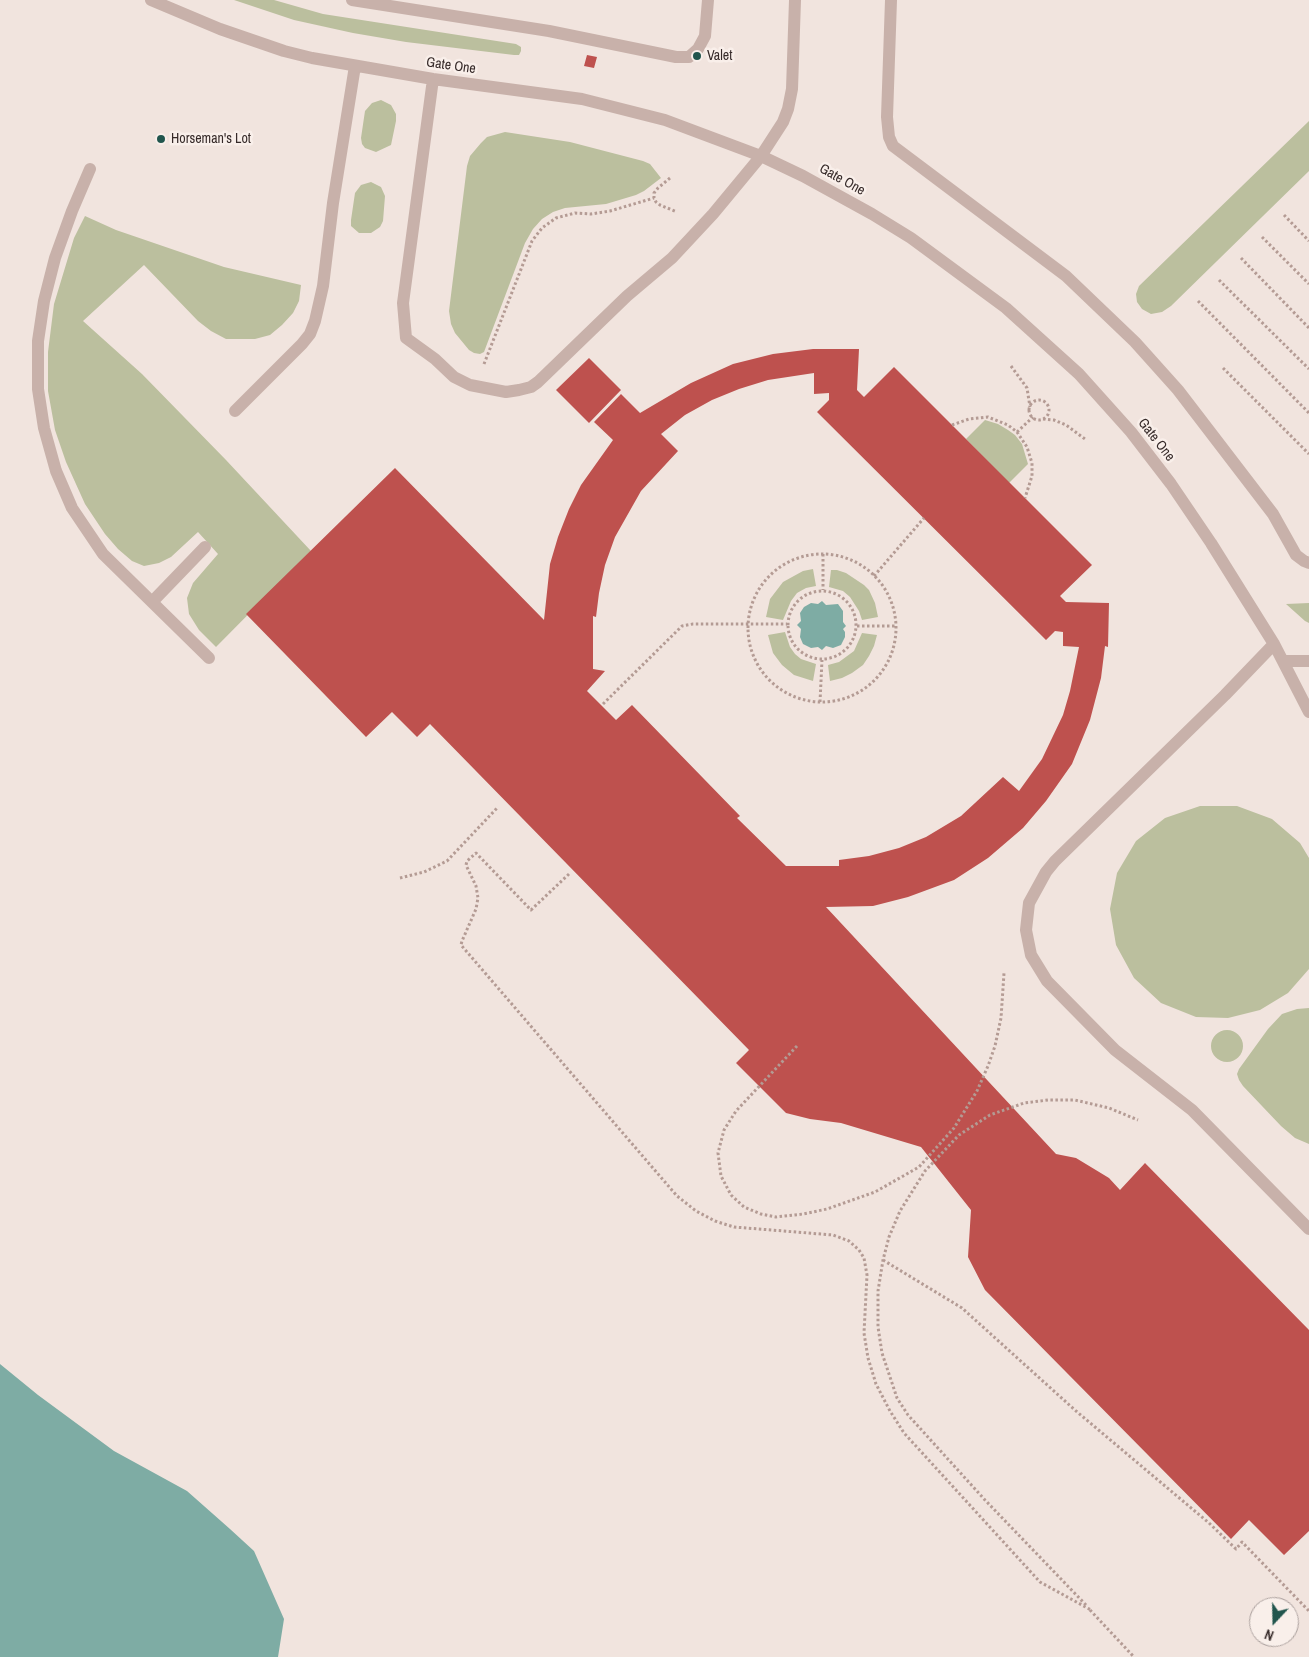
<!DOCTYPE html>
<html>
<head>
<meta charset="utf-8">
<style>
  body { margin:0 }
  #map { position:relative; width:1309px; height:1657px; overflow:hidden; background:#f1e4de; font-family:"Archivo Narrow",sans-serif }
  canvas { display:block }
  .north { position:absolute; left:1249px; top:1597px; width:50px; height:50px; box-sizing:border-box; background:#f9efea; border:1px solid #aba09d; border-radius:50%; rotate:201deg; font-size:14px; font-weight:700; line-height:20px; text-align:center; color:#362a29 }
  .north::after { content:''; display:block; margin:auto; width:18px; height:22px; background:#21554d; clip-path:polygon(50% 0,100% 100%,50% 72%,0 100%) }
</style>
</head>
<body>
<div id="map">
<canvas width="1309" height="1657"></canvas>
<div class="north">N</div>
</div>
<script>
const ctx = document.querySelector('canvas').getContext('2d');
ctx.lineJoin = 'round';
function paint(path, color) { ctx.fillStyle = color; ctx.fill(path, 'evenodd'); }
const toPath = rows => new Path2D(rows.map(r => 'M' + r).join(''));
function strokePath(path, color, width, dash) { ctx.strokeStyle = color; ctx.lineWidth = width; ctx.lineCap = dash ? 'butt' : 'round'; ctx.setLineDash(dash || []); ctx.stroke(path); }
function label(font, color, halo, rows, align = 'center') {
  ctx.font = font + ' "Archivo Narrow",sans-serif'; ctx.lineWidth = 5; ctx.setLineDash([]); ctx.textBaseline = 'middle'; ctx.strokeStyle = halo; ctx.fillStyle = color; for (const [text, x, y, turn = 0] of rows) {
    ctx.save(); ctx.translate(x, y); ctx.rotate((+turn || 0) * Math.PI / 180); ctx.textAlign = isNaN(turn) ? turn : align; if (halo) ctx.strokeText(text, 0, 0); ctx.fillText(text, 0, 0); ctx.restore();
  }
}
const green = toPath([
  [234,0,274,0,323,14,516,44,521,47,521,51,519,55,514,55,406,42,353,33,294,20],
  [381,100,391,105,396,114,396,121,391,145,376,152,365,148,362,144,361,138,365,111,372,103],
  [1309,121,1309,171,1171,306,1162,312,1151,314,1142,309,1137,302,1136,294,1139,286],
  [505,132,570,142,643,161,650,164,661,178,644,191,636,195,606,204,565,208,553,212,542,219,533,229,525,243,484,352,480,354,474,353,469,350,455,333,451,324,449,311,467,166,470,156,481,143,487,137],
  [371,182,381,187,385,196,383,221,380,227,371,233,359,233,351,226,351,220,355,193,361,185],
  [85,216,116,230,224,267,301,285,299,301,293,313,282,325,270,335,255,339,226,339,211,331,198,321,144,265,83,321,142,374,226,460,311,551,216,647,199,630,189,614,187,598,193,583,218,554,198,532,171,557,159,563,144,566,132,561,118,549,105,534,85,504,66,462,55,430,48,391,48,352,54,304,74,238],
  [985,420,998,424,1008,430,1015,435,1022,444,1028,464,1009,483,966,439],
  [813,569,816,586,806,588,797,593,791,601,783,620,766,617,770,599,783,582,803,571],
  [831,570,837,570,846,573,864,585,869,590,875,603,878,617,862,620,859,611,850,597,843,591,829,587],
  [1309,603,1309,623,1305,621,1286,604],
  [785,632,790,647,795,654,801,659,816,664,813,681,794,675,782,665,773,653,768,635],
  [862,633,877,635,874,646,869,656,863,665,852,673,842,678,830,681,828,665,839,662,854,651],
  [1200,806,1237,806,1272,819,1300,843,1309,858,1309,969,1288,993,1260,1010,1228,1018,1196,1017,1161,1003,1134,978,1116,945,1110,909,1117,873,1136,841,1165,818],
  [1309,1008,1309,1144,1295,1138,1281,1126,1243,1086,1239,1080,1237,1074,1239,1069,1268,1029,1282,1014,1297,1009],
  '1211 1046a16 16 0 1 1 32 0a16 16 0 1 1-32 0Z'
]);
const water = toPath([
  [822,601,826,605,838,604,843,611,843,622,846,626,843,629,845,632,845,637,841,645,833,648,826,646,822,650,818,647,811,648,803,644,800,637,801,629,797,625,801,621,800,613,804,607,811,603,818,604],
  [0,1364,38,1395,114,1451,187,1491,230,1529,254,1551,284,1619,278,1657,0,1657]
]);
const building = toPath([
  [587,55,597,57,594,68,584,66],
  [813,349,859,349,857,390,864,397,894,367,1092,565,1060,596,1066,602,1109,603,1108,647,1105,646,1101,678,1090,720,1072,764,1046,801,1023,828,988,858,954,880,908,897,873,906,826,907,1056,1154,1076,1158,1109,1178,1120,1190,1145,1163,1309,1330,1309,1531,1284,1555,1249,1520,1231,1539,985,1290,968,1257,971,1210,921,1147,841,1123,810,1119,786,1113,736,1063,749,1050,430,724,417,737,392,712,366,737,246,614,395,468,544,620,550,564,558,537,569,509,581,485,613,440,594,422,621,394,640,413,691,383,733,364,773,354],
  [814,373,814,394,829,393,829,400,817,412,1046,640,1055,631,1063,632,1063,646,1079,647,1070,691,1063,715,1042,759,1019,791,1003,777,961,816,926,837,899,848,869,856,839,860,839,866,786,866,737,818,740,816,632,705,616,720,587,691,605,671,593,669,593,616,596,617,599,593,605,565,615,537,641,491,678,451,661,434,685,415,712,400,739,389,768,380],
  [589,358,621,390,589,423,556,390]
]);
const path = toPath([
  [670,178,658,188,654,193,654,198,656,202,660,205,677,212],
  [1284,215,1309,241],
  [1262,237,1309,284],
  [1241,258,1309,328],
  [1219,280,1309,369],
  [1198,301,1309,413],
  [484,364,532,241,542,228,556,218,575,213,591,214,610,211,654,198],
  [1011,366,1027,388,1030,407],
  [1223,368,1309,454],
  '1029 410a10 10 0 1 1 20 0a10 10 0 1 1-20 0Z',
  [1043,419,1054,420,1066,425,1085,439],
  [952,425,969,419,988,417,1008,425,1017,432,1027,447,1032,463,1032,476,1025,498],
  [1017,432,1033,417],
  [823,554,823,590],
  '748 628a74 74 0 1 1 148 0a74 74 0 1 1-148 0Z',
  [874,576,924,518],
  '788 625a34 34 0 1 1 68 0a34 34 0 1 1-68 0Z',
  [857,626,896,626],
  [820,702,822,660],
  [603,704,682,626,693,624,787,624],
  [569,874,531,910,476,853,467,861,466,865,476,886,478,898,476,909,462,941,461,945,677,1196,696,1211,715,1221,734,1227,833,1235,849,1241,859,1250,864,1258,867,1275,864,1333,868,1358,876,1384,890,1411,904,1433,1040,1582,1091,1610],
  [400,878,424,872,447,861,498,807],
  [797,1046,736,1111,724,1130,718,1153,721,1176,731,1195,744,1207,761,1214,776,1217,803,1214,827,1209,875,1192,919,1167,954,1128,977,1091,988,1066,995,1046,1001,1018,1004,973],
  [883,1260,962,1308,1076,1411,1209,1523,1236,1549,1242,1542,1309,1611],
  [1086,1605,985,1500,908,1415,897,1398,882,1353,878,1327,878,1291,883,1260,889,1237,900,1211,925,1171,959,1135,990,1115,1024,1103,1048,1100,1075,1100,1109,1108,1138,1120],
  [1090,1610,1134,1657]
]);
const minor = toPath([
  [151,0,220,29,284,51,312,58,433,79,582,99,665,120,761,156,803,176,872,214,911,238,1006,308,1079,374,1131,432,1171,484,1211,543,1274,644,1309,712],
  [352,0,549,31,676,57,689,57,698,49,705,36,708,0],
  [891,0,887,117,889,137,893,146,1066,276,1135,342,1178,390,1273,514,1296,555,1304,561,1309,563],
  [433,79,403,303,406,338,435,359,454,377,470,385,506,392,519,390,531,387,538,382,627,296,672,258,713,214,761,156,783,122,788,109,792,89,795,0],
  [90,169,72,211,55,258,44,301,38,341,38,389,44,428,56,471,72,508,103,554,209,658],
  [235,411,302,344,310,334,315,321,323,286,333,203,355,66],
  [152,602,205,547],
  [1274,644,1225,695,1055,861,1046,872,1029,903,1026,930,1031,955,1047,981,1115,1050,1192,1110,1309,1229],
  [1284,661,1309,661]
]);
const markers = [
  [697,56,5,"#21554d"],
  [161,139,5,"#21554d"]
];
const poiNames = [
  ["Valet",707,56],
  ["Horseman's Lot",171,139]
];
const streetNames = [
  ["Gate One",451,66,8],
  ["Gate One",842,180,29],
  ["Gate One",1156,440,52]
];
paint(green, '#bbbf9e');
paint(water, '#7eaca4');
paint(building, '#be514e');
strokePath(path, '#b49b94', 3, [2.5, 2.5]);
strokePath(minor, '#c8b1aa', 12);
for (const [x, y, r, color] of markers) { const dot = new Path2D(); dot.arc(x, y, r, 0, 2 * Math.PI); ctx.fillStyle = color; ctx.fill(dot); strokePath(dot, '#f9efea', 2); }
label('14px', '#362a29', '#f9efea', poiNames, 'left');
label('14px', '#362a29', '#f9efea', streetNames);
</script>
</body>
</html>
